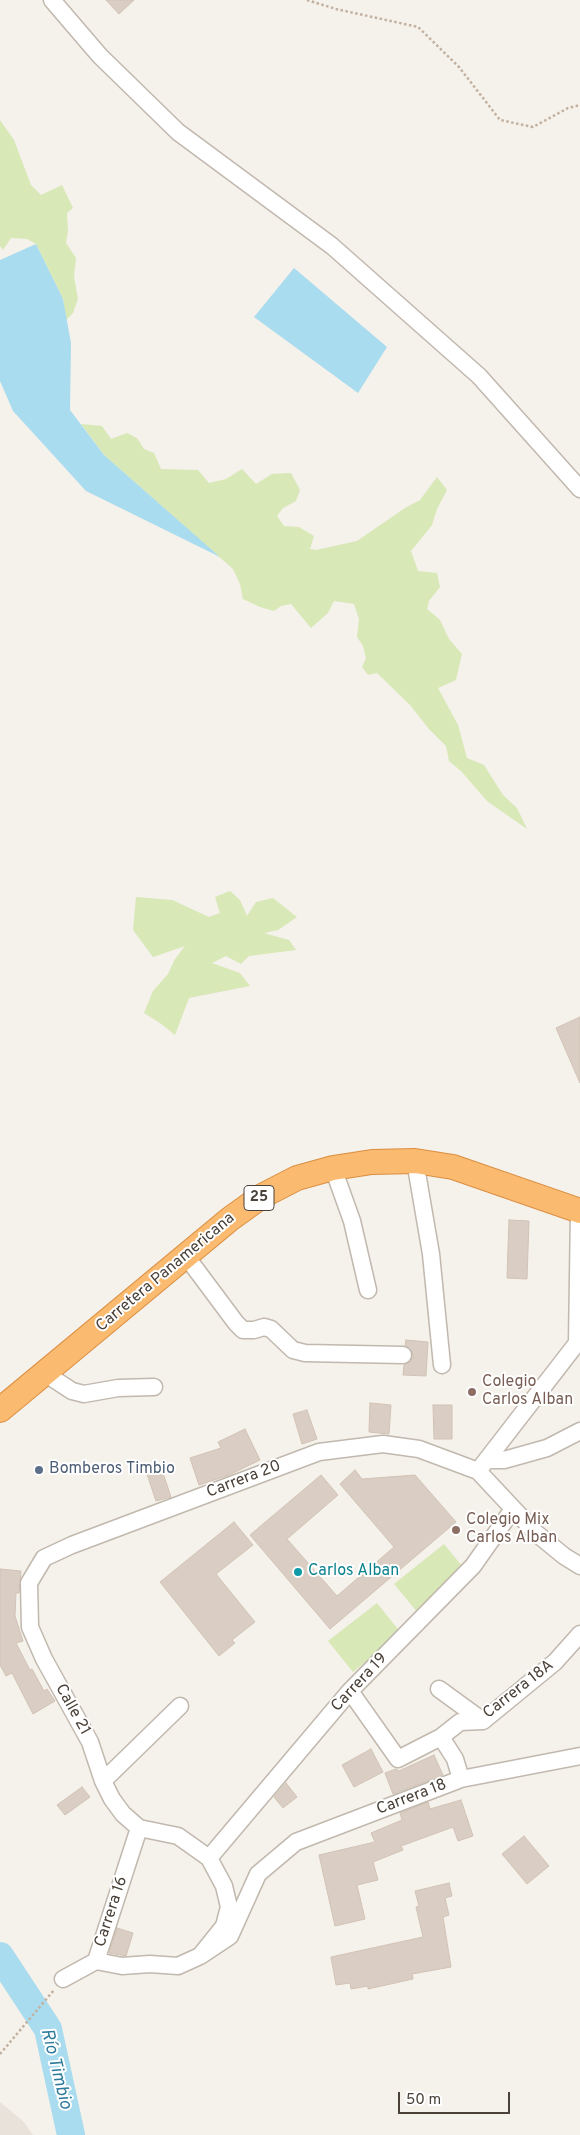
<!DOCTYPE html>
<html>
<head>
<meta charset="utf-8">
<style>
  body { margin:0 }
  #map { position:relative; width:580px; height:2135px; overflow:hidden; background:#f5f1eb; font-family:Overpass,sans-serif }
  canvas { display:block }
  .scale { position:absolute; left:398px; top:2092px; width:112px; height:22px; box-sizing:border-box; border:2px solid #4a4139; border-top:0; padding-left:6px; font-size:15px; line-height:18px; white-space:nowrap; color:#4a4139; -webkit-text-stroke:4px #fff; paint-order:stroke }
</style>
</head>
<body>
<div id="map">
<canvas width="580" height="2135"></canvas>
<div class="scale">50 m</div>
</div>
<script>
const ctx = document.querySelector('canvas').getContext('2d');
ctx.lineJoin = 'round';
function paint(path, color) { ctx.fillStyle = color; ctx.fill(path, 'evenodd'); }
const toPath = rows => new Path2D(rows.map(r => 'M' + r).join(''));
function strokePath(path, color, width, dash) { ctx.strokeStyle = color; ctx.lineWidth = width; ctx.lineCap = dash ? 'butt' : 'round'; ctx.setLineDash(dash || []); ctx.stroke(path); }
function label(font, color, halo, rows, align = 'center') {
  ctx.font = font + ' Overpass,sans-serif'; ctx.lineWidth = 4; ctx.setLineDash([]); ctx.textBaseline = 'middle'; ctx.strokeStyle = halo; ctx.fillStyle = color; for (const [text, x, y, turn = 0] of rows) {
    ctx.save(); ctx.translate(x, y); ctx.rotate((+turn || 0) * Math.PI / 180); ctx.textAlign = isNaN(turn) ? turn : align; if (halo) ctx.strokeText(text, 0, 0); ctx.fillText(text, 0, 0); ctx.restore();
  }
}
const residential = toPath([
  [0,2102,23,2121,33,2135,0,2135]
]);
const green = toPath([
  [0,120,14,140,31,185,41,195,62,185,73,208,67,213,68,231,66,243,76,258,74,277,78,299,73,313,66,320,63,299,36,244,27,239,11,238,3,250,0,246],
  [81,424,102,426,111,439,127,433,137,438,144,449,154,453,161,469,198,470,209,483,226,479,242,469,256,484,272,474,291,473,300,490,296,501,283,508,277,516,284,526,299,527,314,536,310,549,316,550,357,541,405,508,420,500,437,477,447,490,437,509,432,525,411,551,418,571,437,573,440,587,429,601,427,609,440,620,449,639,462,654,456,680,438,688,458,725,467,758,484,765,503,795,517,808,527,829,487,801,461,771,449,761,446,746,429,729,410,705,377,673,368,675,362,667,366,658,363,646,357,637,359,619,354,604,334,601,328,613,311,628,291,604,281,606,274,611,260,607,243,599,240,584,233,569,104,455],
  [230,891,240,900,247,916,256,902,273,898,297,917,278,930,264,933,289,940,296,950,249,956,241,964,226,956,212,963,240,973,250,986,189,998,175,1035,160,1023,144,1013,153,991,168,974,175,959,185,946,153,957,133,930,136,897,172,900,209,917,220,913,215,897],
  [444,1544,467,1572,418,1613,394,1584],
  [377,1603,401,1633,353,1672,328,1641]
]);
const water = toPath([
  [36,244,63,299,71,343,70,410,104,455,220,557,86,491,13,411,0,381,0,260],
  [294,268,387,347,358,393,254,317]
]);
const river = toPath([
  [0,1956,48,2029,71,2135]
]);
const building = toPath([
  [106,0,134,0,119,14,106,0],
  [580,1017,580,1083,556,1028,580,1017],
  [509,1220,529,1221,527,1279,507,1278,509,1220],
  [406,1340,428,1342,426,1376,403,1375,404,1365,411,1361,413,1356,411,1350,405,1346,406,1340],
  [370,1403,391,1405,389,1434,369,1432,370,1403],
  [433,1405,452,1405,452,1439,434,1439,433,1405],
  [307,1410,317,1439,302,1444,293,1414,307,1410],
  [245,1429,260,1460,229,1475,199,1485,190,1458,221,1448,218,1442,245,1429],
  [162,1470,171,1497,156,1501,147,1474,162,1470],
  [355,1470,362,1479,415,1475,456,1522,330,1629,250,1535,321,1475,338,1495,287,1539,337,1596,394,1547,340,1484,355,1470],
  [234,1522,253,1545,216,1574,255,1622,232,1640,235,1643,219,1656,160,1582,234,1522],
  [0,1569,21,1571,19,1593,16,1593,15,1616,23,1641,16,1643,30,1670,32,1669,44,1691,47,1689,55,1701,33,1714,12,1673,6,1676,0,1665,0,1569],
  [371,1749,383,1772,354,1787,342,1765,371,1749],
  [434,1755,443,1775,393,1794,385,1773,396,1769,399,1771,434,1755],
  [286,1783,297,1797,283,1808,274,1797,286,1783],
  [82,1787,90,1797,65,1815,57,1805,82,1787],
  [461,1800,473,1836,458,1841,453,1827,401,1846,403,1850,373,1862,378,1880,357,1885,365,1919,335,1926,319,1855,375,1842,371,1833,402,1820,400,1813,428,1802,430,1809,461,1800],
  [524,1836,549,1866,527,1884,502,1854,524,1836],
  [449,1883,452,1896,445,1898,449,1915,443,1917,451,1967,412,1974,413,1979,368,1989,368,1986,351,1989,350,1983,336,1985,331,1957,423,1937,416,1907,419,1906,415,1891,449,1883],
  [117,1928,133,1933,126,1956,109,1953,117,1928]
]);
const path = toPath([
  [307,0,336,9,418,27,459,67,500,120,533,127,568,108,580,105],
  [0,2054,54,1990]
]);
const minor = toPath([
  [52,0,100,56,178,132,332,246,479,376,580,489],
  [415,1161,431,1254,442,1365],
  [333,1168,352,1221,368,1290],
  [186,1256,236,1323,243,1330,254,1330,264,1327,271,1329,293,1350,305,1353,403,1355],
  [46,1374,72,1391,84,1394,118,1388,154,1387],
  [487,1460,504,1460,547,1448,580,1431],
  [478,1471,577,1343,579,1210],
  [439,1689,483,1721],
  [350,1691,398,1759,441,1737,460,1722,483,1721,555,1662,580,1634],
  [441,1737,455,1759,461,1779],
  [103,1781,180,1706],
  [139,1828,123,1814,112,1799,103,1781,90,1742,44,1659,30,1627,29,1583,44,1558,72,1545,319,1452,383,1444,419,1449,478,1471,536,1533,564,1556,580,1566],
  [209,1858,350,1691,473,1566,513,1509],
  [200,1956,230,1936,258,1874,296,1842,461,1779,580,1756],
  [96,1961,122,1966,150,1964,178,1966,200,1956,224,1926,229,1907,224,1886,209,1858,178,1836,139,1828],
  [63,1979,96,1961,139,1828]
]);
const highway = toPath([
  [0,1410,230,1219,262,1196,297,1178,333,1168,372,1162,415,1161,453,1167,580,1211]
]);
const markers = [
  [472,1392,5,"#8d6e63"],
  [39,1470,5,"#5c6f8a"],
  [456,1530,5,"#8d6e63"],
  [298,1572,5,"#0f9aa8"]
];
const shields = [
  [259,1198,30]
];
const shieldNames = [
  ["25",259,1198]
];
const streetNames = [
  ["Carretera Panamericana",166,1273,-40],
  ["Carrera 20",244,1480,-21],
  ["Carrera 19",360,1683,-47],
  ["Carrera 18A",519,1690,-38],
  ["Calle 21",72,1710,61],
  ["Carrera 18",412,1798,-21],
  ["Carrera 16",112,1912,-72]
];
const educationNames = [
  ["Colegio",482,1383],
  ["Carlos Alban",482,1401],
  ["Colegio Mix",466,1521],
  ["Carlos Alban",466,1539]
];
const serviceNames = [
  ["Bomberos Timbio",49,1470]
];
const cultureNames = [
  ["Carlos Alban",308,1572]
];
const waterNames = [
  ["Río Timbio",55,2069,76]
];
paint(residential, '#e9e2da');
paint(green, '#d8e8b6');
paint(water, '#aadcef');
strokePath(river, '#aadcef', 28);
paint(building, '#dacec4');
strokePath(building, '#d1c2b4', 1);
strokePath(minor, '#c1b8ae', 19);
strokePath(highway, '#db8e40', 26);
strokePath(path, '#c2b19f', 2.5, [2.5, 2.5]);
strokePath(minor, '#fff', 16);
strokePath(highway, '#fabb71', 24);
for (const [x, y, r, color] of markers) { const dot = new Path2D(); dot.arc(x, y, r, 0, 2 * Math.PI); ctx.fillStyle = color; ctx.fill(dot); strokePath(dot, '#fff', 2); }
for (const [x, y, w] of shields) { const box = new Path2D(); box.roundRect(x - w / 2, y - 12.5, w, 25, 4); ctx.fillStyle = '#fff'; ctx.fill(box); strokePath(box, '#4a4139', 1); }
label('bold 15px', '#4a4139', null, shieldNames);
label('16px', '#4a4139', '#fff', streetNames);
label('16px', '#785e54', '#fff', educationNames, 'left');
label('16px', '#4e5e75', '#fff', serviceNames, 'left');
label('16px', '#0d838f', '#fff', cultureNames, 'left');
label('italic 18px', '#2e7b9c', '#fff', waterNames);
</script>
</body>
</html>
